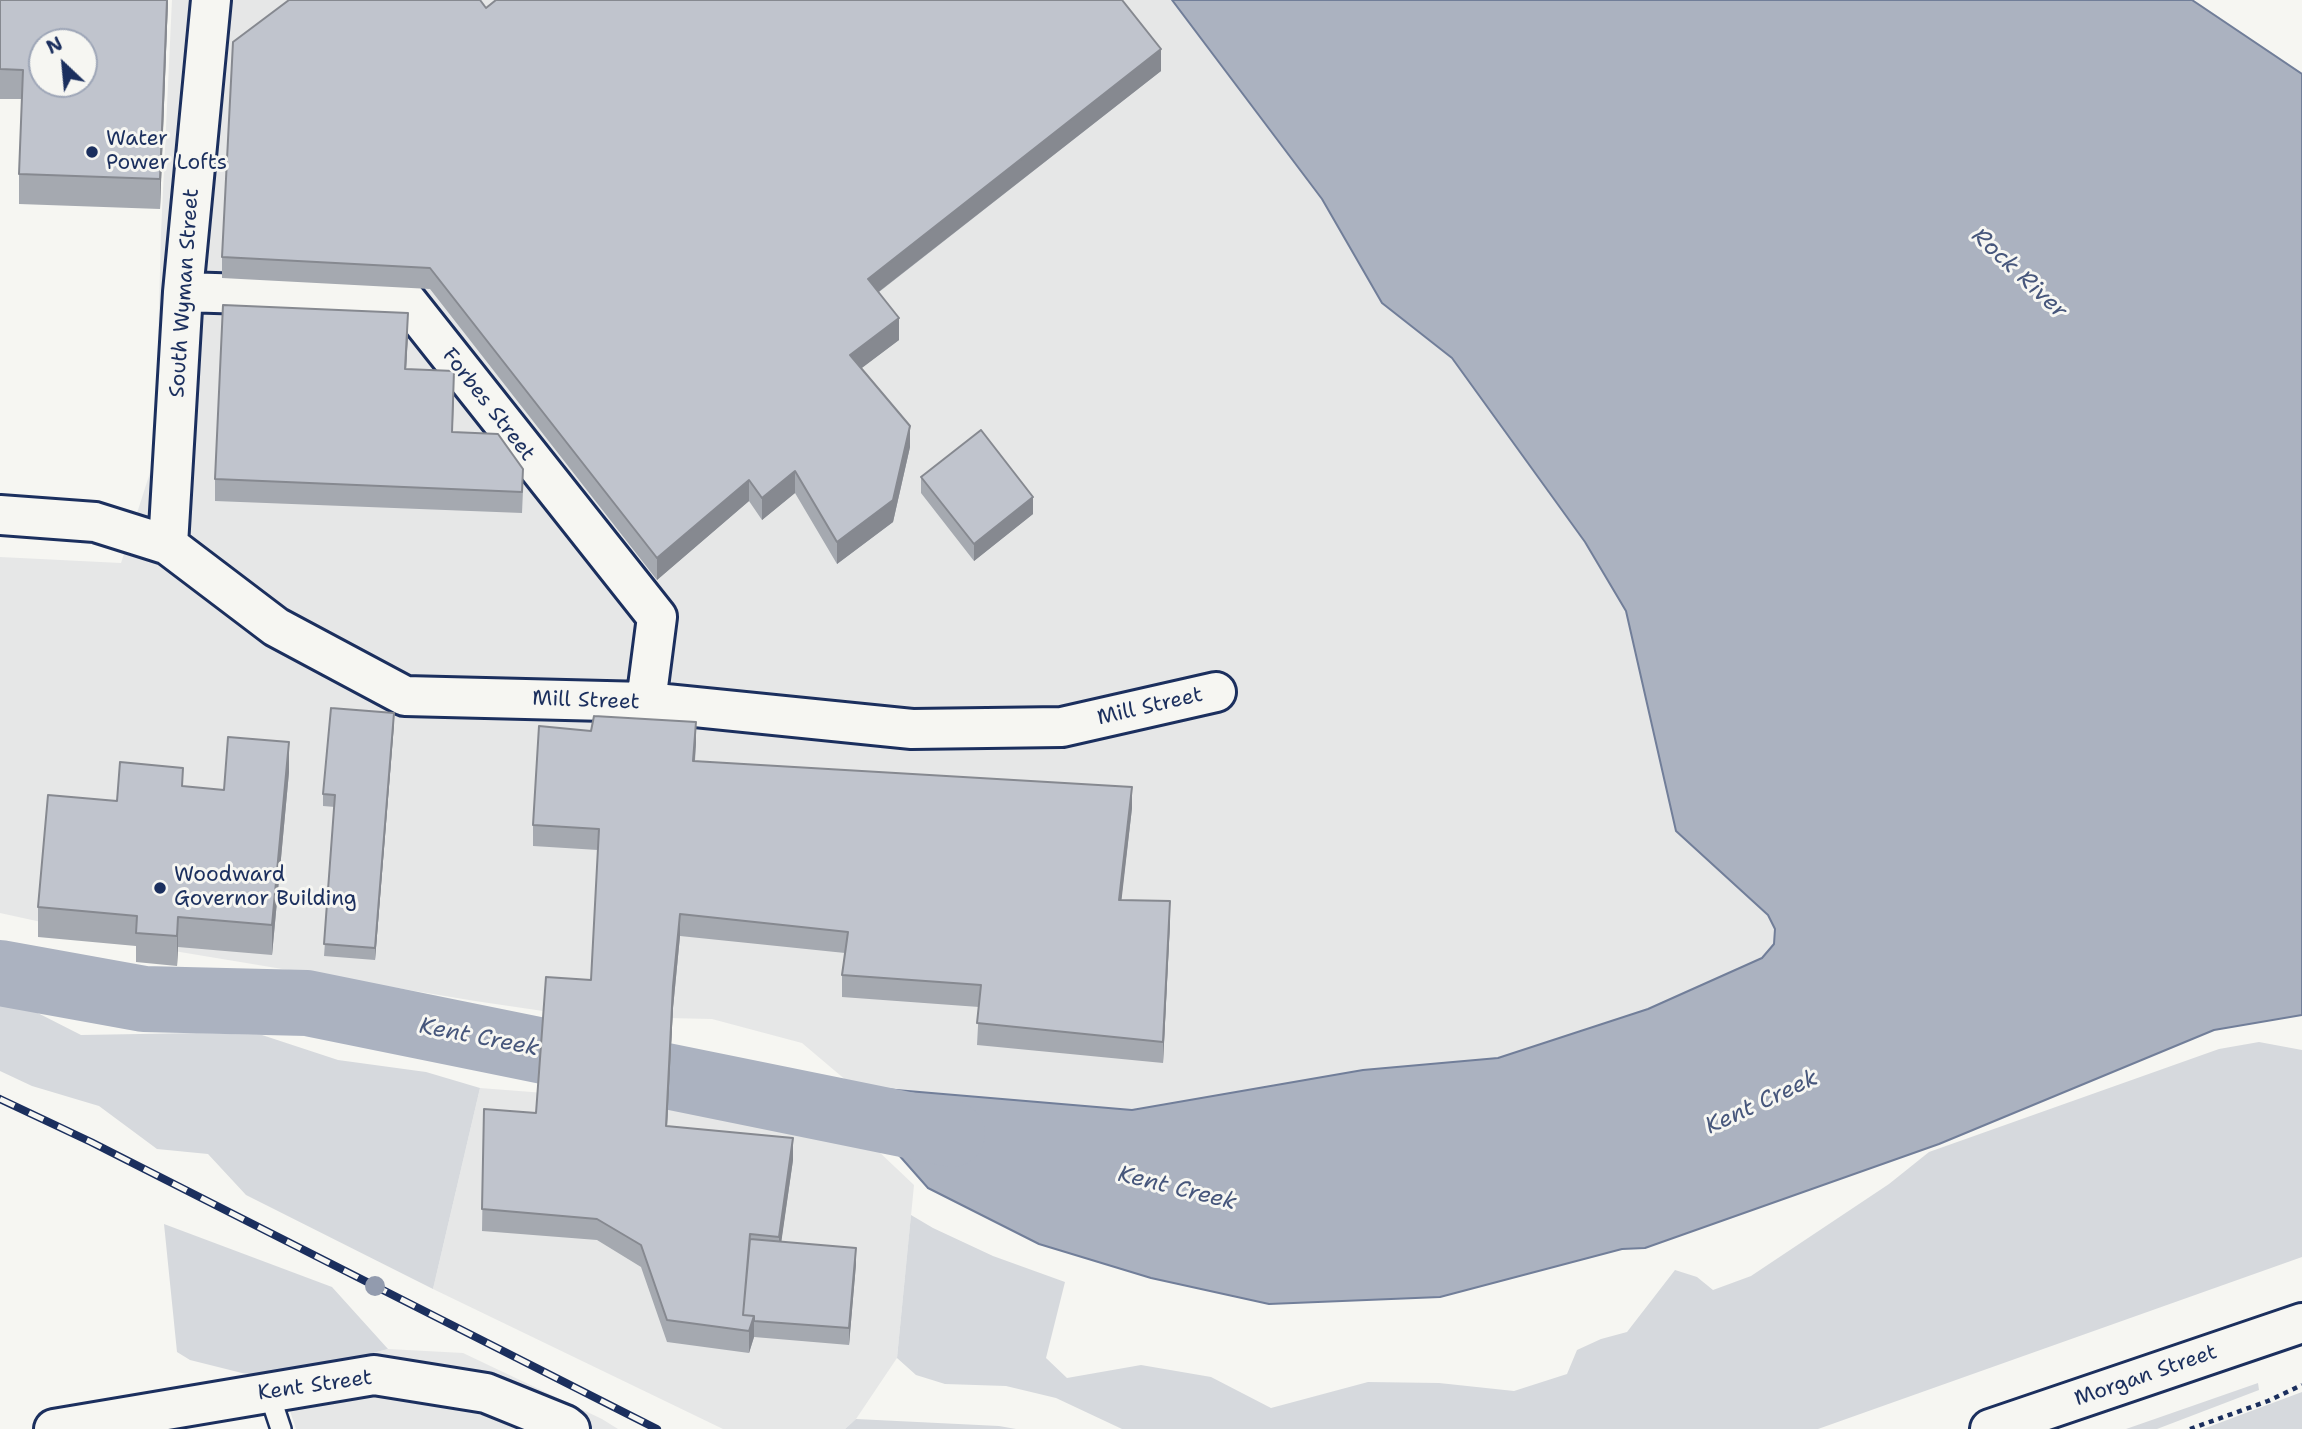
<!DOCTYPE html>
<html>
<head>
<meta charset="utf-8">
<style>
  body { margin:0 }
  #map { position:relative; width:2302px; height:1429px; overflow:hidden; background:#f6f6f2; font-family:"Shantell Sans",sans-serif }
  canvas { display:block }
  .north { position:absolute; left:28px; top:28px; width:70px; height:70px; box-sizing:border-box; background:#f6f6f2; border:2px solid #9ea6b7; border-radius:50%; rotate:334deg; font-size:19px; font-weight:700; line-height:28px; text-align:center; color:#1b2f5e }
  .north::after { content:''; display:block; margin:auto; width:24px; height:32px; background:#1b2f5e; clip-path:polygon(50% 0,100% 100%,50% 72%,0 100%) }
</style>
</head>
<body>
<div id="map">
<canvas width="2302" height="1429"></canvas>
<div class="north">N</div>
</div>
<script>
const ctx = document.querySelector('canvas').getContext('2d');
ctx.lineJoin = 'round';
function paint(path, color) { ctx.fillStyle = color; ctx.fill(path, 'evenodd'); }
const toPath = rows => new Path2D(rows.map(r => 'M' + r).join(''));
function strokePath(path, color, width, dash) { ctx.strokeStyle = color; ctx.lineWidth = width; ctx.lineCap = dash ? 'butt' : 'round'; ctx.setLineDash(dash || []); ctx.stroke(path); }
function label(font, color, halo, rows, align = 'center') {
  ctx.font = font + ' "Shantell Sans",sans-serif'; ctx.lineWidth = 6; ctx.setLineDash([]); ctx.textBaseline = 'middle'; ctx.strokeStyle = halo; ctx.fillStyle = color; for (const [text, x, y, turn = 0] of rows) {
    ctx.save(); ctx.translate(x, y); ctx.rotate((+turn || 0) * Math.PI / 180); ctx.textAlign = isNaN(turn) ? turn : align; if (halo) ctx.strokeText(text, 0, 0); ctx.fillText(text, 0, 0); ctx.restore();
  }
}
const built = toPath([
  [172,0,1172,0,1322,199,1382,303,1452,358,1584,542,1626,611,1775,929,1774,944,1763,958,1648,1009,1498,1058,1363,1070,1132,1110,854,1087,802,1043,712,1019,577,1016,475,1001,174,951,0,913,0,557,121,563,155,457,161,233],
  [480,1088,687,1104,815,1123,876,1149,914,1185,897,1358,856,1419,845,1429,723,1429,433,1289],
  [388,1349,463,1353,602,1419,618,1429,296,1429,279,1378]
]);
const green = toPath([
  [0,1001,22,1005,81,1035,198,1033,262,1035,338,1060,426,1072,480,1088,433,1289,246,1195,208,1154,157,1149,99,1106,32,1086,0,1071],
  [2259,1042,2302,1050,2302,1257,1818,1429,1122,1429,1056,1398,1006,1386,945,1384,916,1375,897,1358,911,1215,933,1228,993,1256,1065,1282,1046,1358,1067,1378,1141,1365,1211,1377,1271,1408,1368,1382,1439,1383,1514,1391,1567,1374,1577,1350,1601,1339,1627,1332,1675,1270,1697,1277,1713,1290,1751,1276,1889,1184,1929,1152,2219,1049],
  [164,1224,332,1287,388,1349,279,1378,242,1373,190,1360,177,1352],
  [2258,1383,2259,1390,2157,1429,2126,1429],
  [2302,1392,2302,1429,2203,1429],
  [856,1419,999,1426,1016,1429,845,1429]
]);
const water = toPath([
  [1172,0,2192,0,2302,74,2302,1015,2214,1030,1939,1144,1645,1248,1622,1249,1440,1297,1269,1304,1151,1278,1039,1244,928,1188,837,1085,1132,1110,1363,1070,1498,1058,1648,1009,1762,958,1774,944,1775,929,1768,915,1676,831,1626,611,1585,542,1452,358,1382,303,1322,199,1172,0]
]);
const river = toPath([
  [0,973,144,999,307,1003,952,1134]
]);
const path = toPath([
  [2190,1429,2268,1401,2302,1385]
]);
const lane = toPath([
  [269,1393,281,1429]
]);
const street = toPath([
  [183,292,405,299,657,617,646,702],
  [0,515,95,522,168,545,276,627,405,696,646,702,912,729,1062,727,1216,692],
  [168,545,183,292,211,0],
  [54,1429,374,1375,486,1393,565,1425,570,1429]
]);
const secondary = toPath([
  [1990,1429,2302,1323]
]);
const rail = toPath([
  [0,1099,91,1142,657,1429]
]);
const trees = [
  [375,1286]
];
const wall = toPath([
  [0,0,168,0,160,209,19,204,19,174,22,99,0,99],
  [486,8,1161,71,879,292,899,340,861,368,910,447,893,522,837,564,795,493,762,520,749,501,657,580,430,289,222,278,222,257],
  [408,334,406,369,454,392,452,432,523,490,522,513,215,501,215,479],
  [921,477,1033,514,974,561,921,493],
  [394,724,375,960,324,956,335,807,323,806,323,794],
  [696,743,695,761,1132,808,1121,900,1170,923,1163,1063,977,1045,979,1007,842,997,842,975,845,953,680,936,673,1008,667,1126,793,1160,781,1242,856,1264,849,1345,754,1337,749,1353,667,1342,641,1267,597,1240,482,1231,484,1109,536,1113,591,980,598,850,533,846,533,825],
  [289,772,272,955,178,947,177,966,136,962,136,946,38,937,38,907,117,801,183,787,224,790]
]);
const shadedWall = toPath([
  [167,0,168,0,160,209,160,179],
  [1161,49,1161,71,868,300,868,279],
  [408,313,408,334,405,390,405,369],
  [899,318,899,340,850,377,850,355],
  [454,371,454,392,452,454,452,432],
  [910,426,910,447,893,522,837,564,837,542],
  [795,471,795,493,762,520,762,498],
  [749,480,749,501,657,580,657,558],
  [1033,497,1033,514,974,561,974,544],
  [394,713,394,724,375,960,375,948],
  [696,722,696,743,693,782,693,761],
  [289,742,289,772,272,955,272,925],
  [1132,787,1132,808,1119,922,1119,900],
  [1170,901,1170,923,1163,1063,1163,1042],
  [680,914,680,936,673,1008,666,1147,666,1126,673,986],
  [178,917,178,947,177,966,177,936],
  [793,1138,793,1160,779,1258,779,1237],
  [856,1248,856,1264,849,1345,849,1328],
  [754,1316,754,1337,749,1353,749,1331]
]);
const building = toPath([
  [0,0,167,0,160,179,19,174,23,70,0,69,0,0],
  [42,42,84,42,84,84,42,84,42,42],
  [289,0,480,0,486,8,496,0,1122,0,1161,49,868,279,899,318,850,355,910,426,893,500,837,542,795,471,762,498,749,480,657,558,430,268,222,257,233,42,289,0],
  [223,305,408,313,405,369,454,371,452,432,498,434,523,469,522,492,215,479,223,305],
  [981,430,1033,497,974,544,921,477,981,430],
  [331,708,394,713,375,948,324,944,335,795,323,794,331,708],
  [594,716,696,722,693,761,1132,787,1119,900,1170,901,1163,1042,977,1023,981,985,842,975,848,932,680,914,673,986,666,1126,793,1138,779,1237,750,1234,743,1315,754,1316,749,1331,667,1320,641,1245,597,1219,482,1209,484,1109,536,1113,546,977,591,980,599,829,533,825,539,726,591,731,594,716],
  [228,737,289,742,272,925,178,917,177,936,136,933,137,916,38,907,48,795,117,801,120,762,183,768,182,786,224,790,228,737],
  [750,1239,856,1248,849,1328,754,1321,754,1316,743,1315,750,1239]
]);
const markers = [
  [92,152,7,"#1b2f5e"],
  [160,888,7,"#1b2f5e"]
];
const poiNames = [
  ["Water",106,140],
  ["Power Lofts",106,164],
  ["Woodward",174,876],
  ["Governor Building",174,900]
];
const streetNames = [
  ["South Wyman Street",185,293,-86],
  ["Forbes Street",488,405,52],
  ["Mill Street",586,701,2],
  ["Mill Street",1150,707,-13],
  ["Morgan Street",2146,1376,-19],
  ["Kent Street",315,1386,-8]
];
const waterNames = [
  ["Rock River",2019,274,43],
  ["Kent Creek",479,1038,11],
  ["Kent Creek",1762,1103,-25],
  ["Kent Creek",1177,1189,14]
];
paint(built, '#e6e7e7');
paint(green, '#d6d9dd');
paint(water, '#abb2c0');
strokePath(water, '#717e99', 2);
strokePath(river, '#abb2c0', 66);
strokePath(lane, '#1b2f5e', 24);
strokePath(street, '#1b2f5e', 44);
strokePath(secondary, '#1b2f5e', 44);
strokePath(path, '#1b2f5e', 4.5, [5, 5]);
strokePath(lane, '#f6f6f2', 19);
strokePath(street, '#f6f6f2', 38);
strokePath(secondary, '#f6f6f2', 38);
strokePath(rail, '#1b2f5e', 8);
strokePath(rail, '#f6f6f2', 5, [16]);
ctx.fillStyle = '#929bae';
for (const [x, y] of trees) { ctx.beginPath(); ctx.arc(x, y, 10, 0, 2 * Math.PI); ctx.fill(); }
paint(wall, '#a5a9b0');
paint(shadedWall, '#868990');
paint(building, '#c0c4cd');
strokePath(building, '#868990', 2);
for (const [x, y, r, color] of markers) { const dot = new Path2D(); dot.arc(x, y, r, 0, 2 * Math.PI); ctx.fillStyle = color; ctx.fill(dot); strokePath(dot, '#f6f6f2', 2.5); }
label('21px', '#1b2f5e', '#f6f6f2', poiNames, 'left');
label('21px', '#1b2f5e', '#f6f6f2', streetNames);
label('italic 23px', '#46567b', '#f6f6f2', waterNames);
</script>
</body>
</html>
